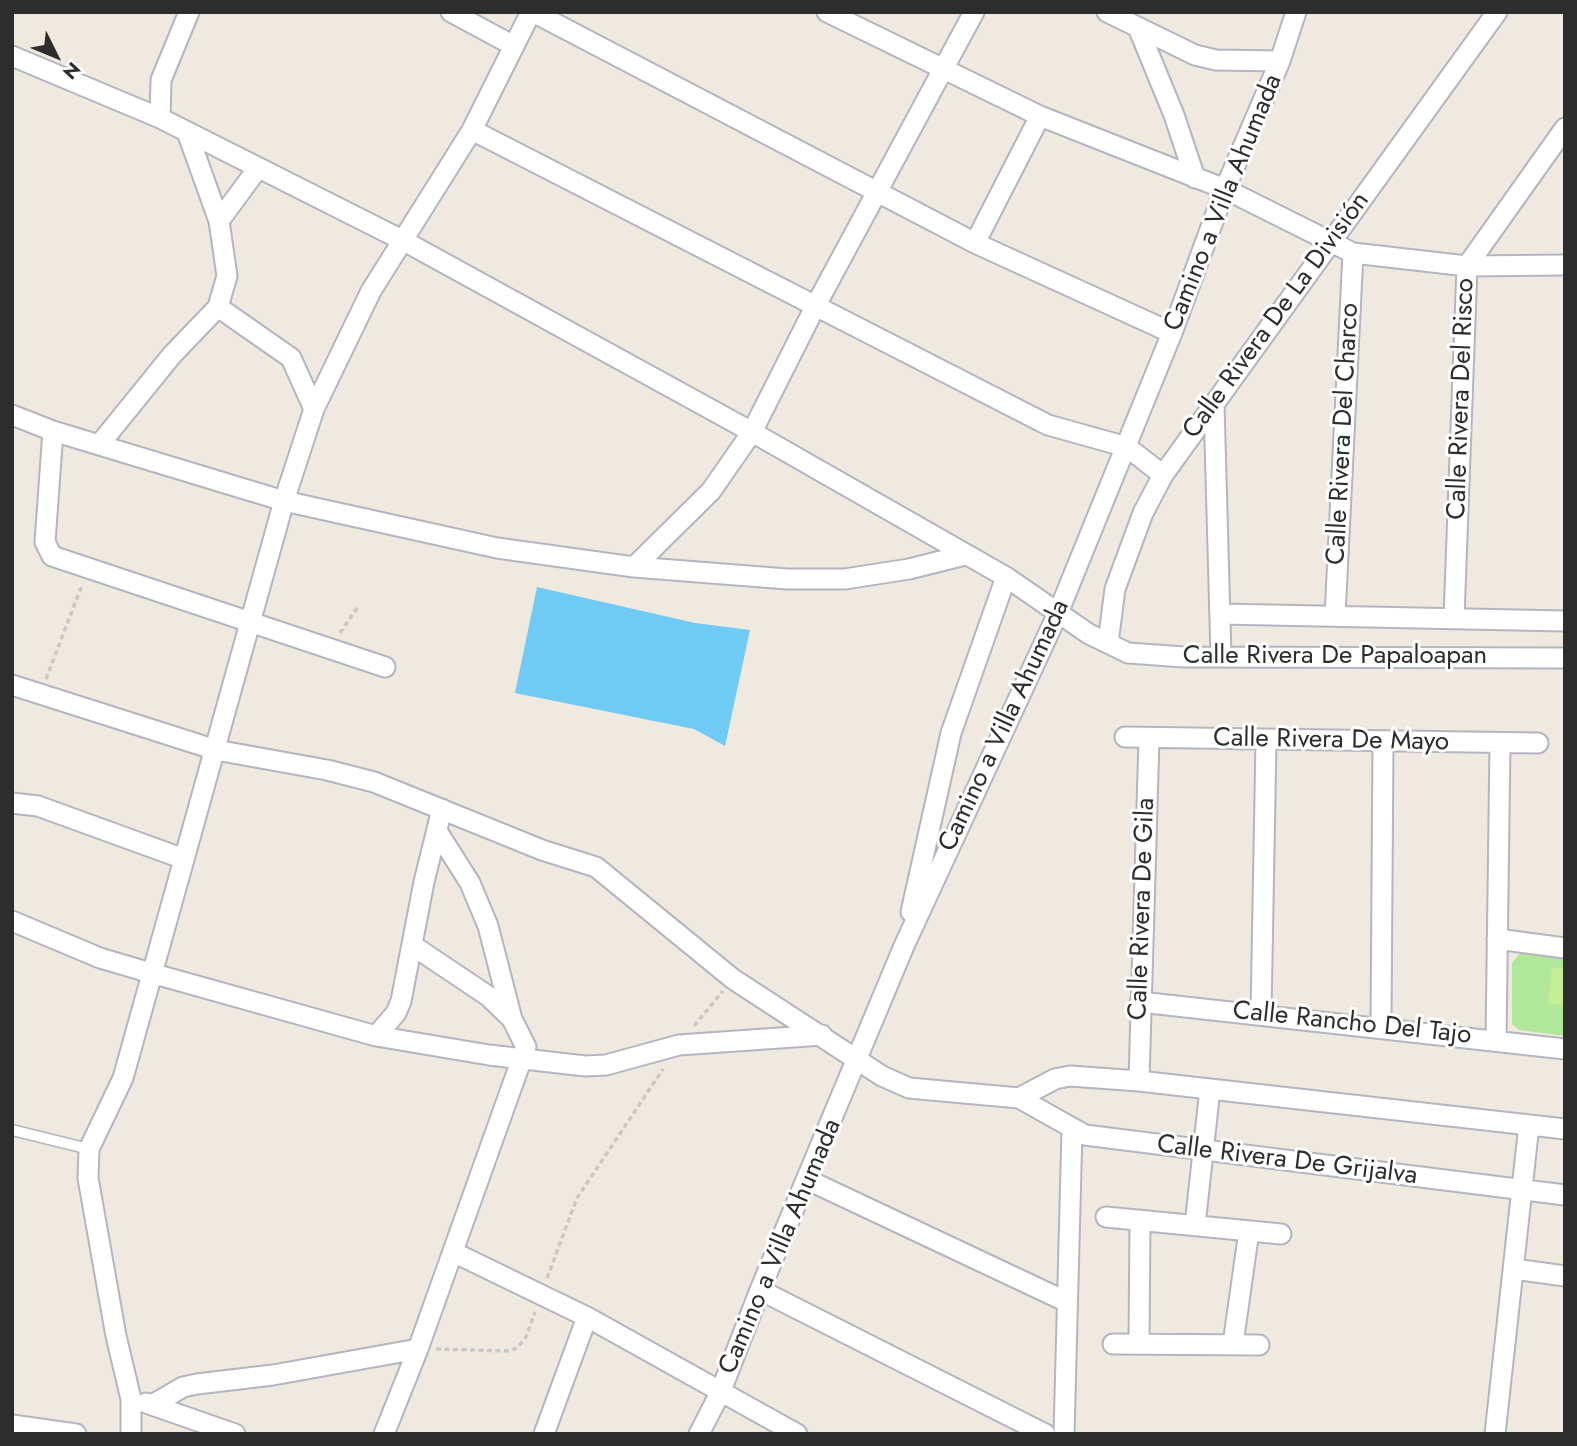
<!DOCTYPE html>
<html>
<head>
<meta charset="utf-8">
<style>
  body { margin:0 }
  #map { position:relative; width:1577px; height:1446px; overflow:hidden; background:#efe9df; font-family:Jost,sans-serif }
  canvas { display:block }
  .frame { position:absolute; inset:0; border:14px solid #2d2d2d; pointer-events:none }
  .north { position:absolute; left:21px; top:21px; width:70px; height:70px; -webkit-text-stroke:5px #fff; paint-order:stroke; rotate:133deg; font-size:19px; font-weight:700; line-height:28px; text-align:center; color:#2d2d2d }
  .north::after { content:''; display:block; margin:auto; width:24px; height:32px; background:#2d2d2d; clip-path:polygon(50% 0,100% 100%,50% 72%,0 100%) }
</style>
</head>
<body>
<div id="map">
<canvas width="1577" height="1446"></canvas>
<div class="frame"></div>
<div class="north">N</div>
</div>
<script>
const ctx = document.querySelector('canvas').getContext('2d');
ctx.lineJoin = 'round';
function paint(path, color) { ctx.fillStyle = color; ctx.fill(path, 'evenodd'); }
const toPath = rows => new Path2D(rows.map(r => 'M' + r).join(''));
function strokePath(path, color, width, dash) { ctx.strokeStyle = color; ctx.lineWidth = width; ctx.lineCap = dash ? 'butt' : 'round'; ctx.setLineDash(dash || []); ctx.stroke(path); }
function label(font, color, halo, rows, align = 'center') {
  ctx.font = font + ' Jost,sans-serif'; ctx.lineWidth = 6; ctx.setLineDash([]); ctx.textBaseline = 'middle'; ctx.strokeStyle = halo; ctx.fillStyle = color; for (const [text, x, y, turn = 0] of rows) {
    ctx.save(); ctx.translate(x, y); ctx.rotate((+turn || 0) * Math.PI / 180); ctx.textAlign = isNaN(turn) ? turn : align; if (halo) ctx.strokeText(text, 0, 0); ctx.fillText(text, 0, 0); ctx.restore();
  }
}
const green = toPath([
  [1523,950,1565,956,1565,1036,1519,1030,1512,1024,1512,963]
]);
const pitch = toPath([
  [1552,968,1565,969,1565,1005,1548,1004]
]);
const water = toPath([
  [537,587,695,623,750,630,725,746,694,729,515,693]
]);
const path = toPath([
  [340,633,359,605],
  [46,679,82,585],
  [694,1026,723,991],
  [547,1278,577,1198,663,1069],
  [436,1349,510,1351,518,1347,526,1337,535,1312]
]);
const lane = toPath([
  [12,1130,89,1149]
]);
const street = toPath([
  [451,12,514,46],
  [533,12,975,243,1172,333],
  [827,12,1040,116,1225,189,1353,253,1467,266,1565,265],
  [1107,12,1195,55,1216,60,1280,61],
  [1139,30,1174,115,1195,178],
  [12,56,160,118,404,241,752,432,1006,577,1089,634,1128,653,1184,657,1565,658],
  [160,118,161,80,189,12],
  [472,130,1048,425,1127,447,1163,475],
  [219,221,258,168],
  [975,243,1040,116],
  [218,307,291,358,314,409],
  [1214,404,1221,657],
  [12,415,53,431,284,501,497,548,634,567,787,579,845,579,909,569,965,555],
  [53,431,45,542,52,556,385,667],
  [99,445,172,355,218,307,227,276,219,221,187,132],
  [634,567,711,491,752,432,816,305,974,12],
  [1221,614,1565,621],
  [1335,616,1353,253],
  [1454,618,1467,266,1565,128],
  [1108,643,1115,589,1143,513,1163,475,1497,12],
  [12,685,216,750,327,770,374,782,542,850,596,867,733,979,882,1076,909,1088,1019,1098,1055,1079,1070,1076,1139,1081,1565,1129],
  [1125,737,1538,743],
  [12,803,38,806,184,859],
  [437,831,470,883,488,926,512,1019],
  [911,912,951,733,1006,577],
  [12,921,100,958,151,973,376,1036,489,1055,585,1066,606,1065,679,1045,822,1035],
  [1497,939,1565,948],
  [1140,1002,1565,1049],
  [1261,1014,1266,741],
  [1381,1026,1383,742],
  [376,1036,396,1013,401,1001,424,882,442,809],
  [1496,1040,1500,743],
  [1139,1081,1149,738],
  [1019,1098,1085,1135,1565,1195],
  [808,1180,1067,1302],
  [1106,1217,1281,1234],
  [1195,1225,1210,1089],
  [453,1252,587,1317,797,1434],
  [1514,1269,1565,1276],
  [760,1290,1045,1434],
  [1139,1343,1140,1220],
  [1113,1344,1259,1345],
  [1233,1344,1249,1231],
  [146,1403,235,1434],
  [152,1405,183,1387,197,1384,273,1375,418,1349],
  [12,1425,76,1434],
  [131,1434,131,1399,116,1336,88,1178,89,1149,123,1078,284,501,314,409,371,291,472,130,531,12],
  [384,1434,418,1349,526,1047,512,1019,488,996,412,945],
  [544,1434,587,1317],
  [699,1434,720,1393,760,1290,904,946,1058,613,1172,333,1225,189,1280,61,1296,12],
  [1064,1434,1072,1130],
  [1495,1434,1529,1125]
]);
const streetNames = [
  ["Camino a Villa Ahumada",1224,203,-68],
  ["Calle Rivera De La División",1277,316,-54],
  ["Calle Rivera Del Risco",1462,399,-88],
  ["Calle Rivera Del Charco",1344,434,-87],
  ["Calle Rivera De Papaloapan",1335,657],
  ["Camino a Villa Ahumada",1005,726,-65],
  ["Calle Rivera De Mayo",1331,741,1],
  ["Calle Rivera De Gila",1143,909,-88],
  ["Calle Rancho Del Tajo",1352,1024,6],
  ["Calle Rivera De Grijalva",1287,1161,7],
  ["Camino a Villa Ahumada",781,1247,-67]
];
paint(green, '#b1e79a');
paint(pitch, '#c5ef95');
paint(water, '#6fcaf4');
strokePath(lane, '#b3b5c1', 13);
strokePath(street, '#b3b5c1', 23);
strokePath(path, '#c8c8c8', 3.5, [5, 3.5]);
strokePath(lane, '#fff', 10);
strokePath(street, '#fff', 19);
label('26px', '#2d2d2d', '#fff', streetNames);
</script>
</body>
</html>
